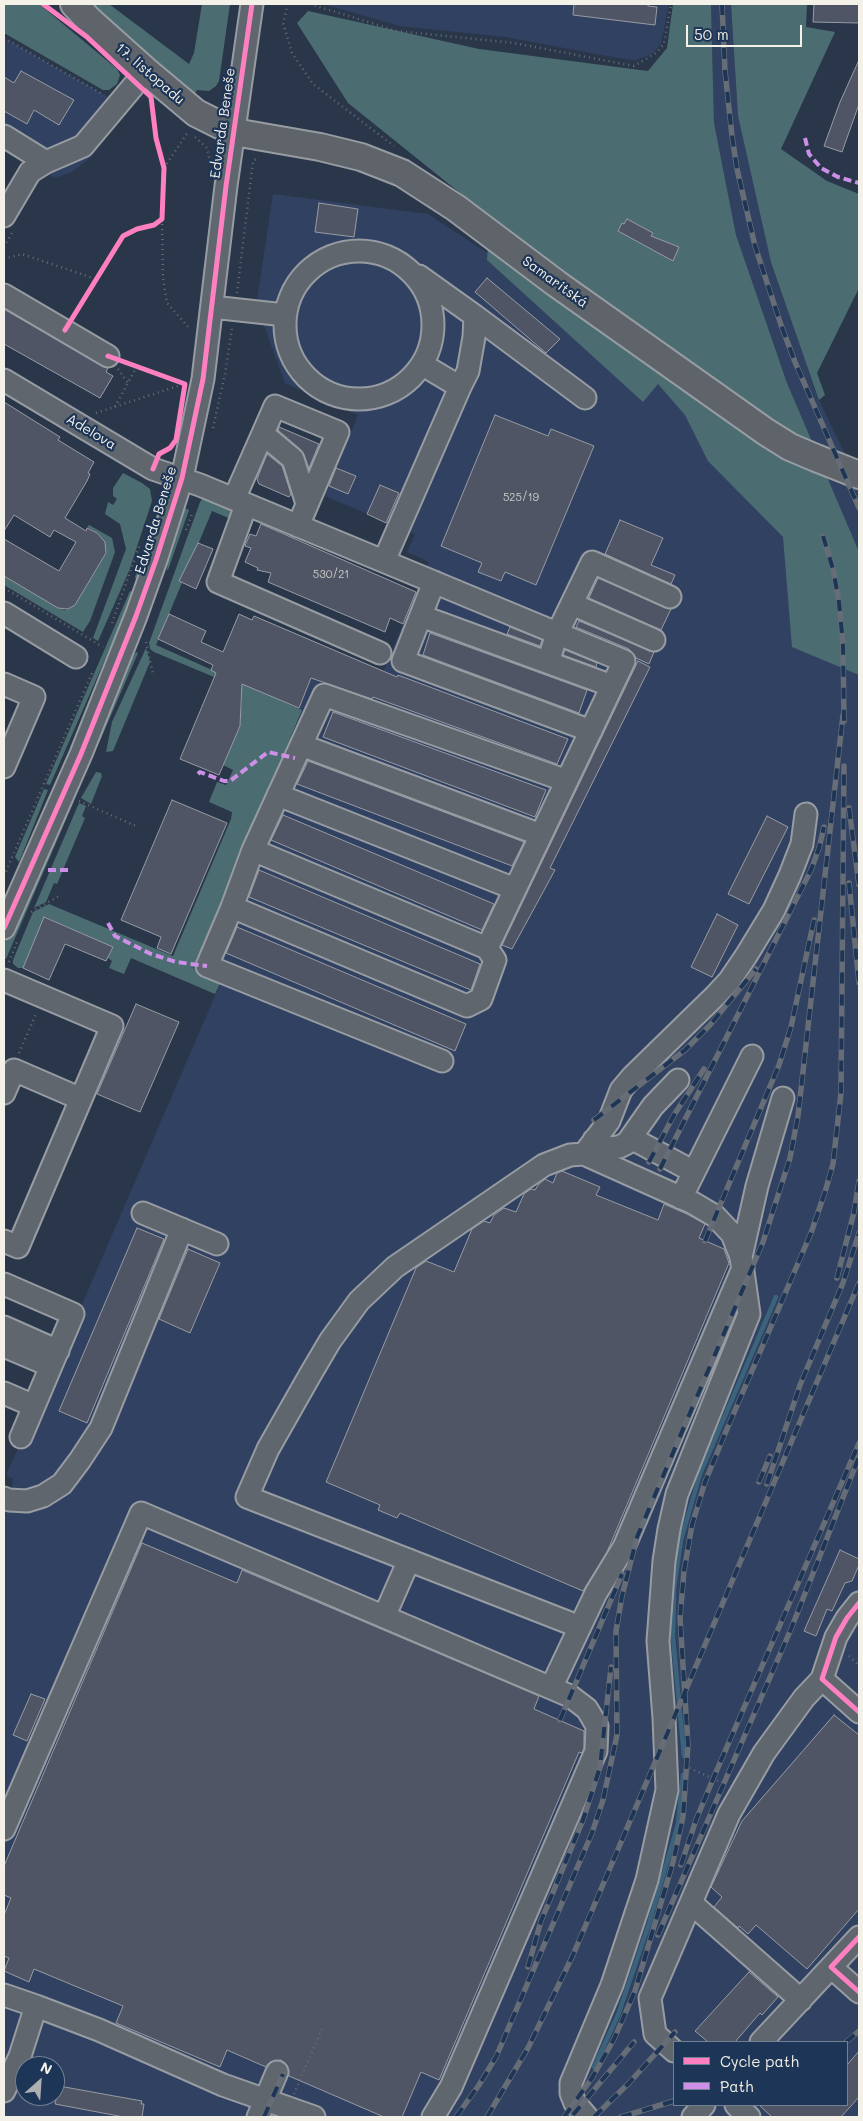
<!DOCTYPE html>
<html>
<head>
<meta charset="utf-8">
<style>
  body { margin:0 }
  #map { position:relative; width:863px; height:2121px; overflow:hidden; background:#2a374a; font-family:Mali,sans-serif }
  canvas { display:block }
  .frame { position:absolute; inset:0; border:5px solid #f4f1e8; pointer-events:none }
  .legend { position:absolute; left:673px; top:2041px; width:175px; height:65px; box-sizing:border-box; background:#1d3557; border:1px solid #738091; margin:0; padding:6px 9px; list-style:none; font-size:15px; color:#f4f1e8 }
  .legend li { display:flex; align-items:center; gap:10px; height:25px }
  .legend b { width:25px; border:1px solid #738091 }
  .north { position:absolute; left:15px; top:2056px; width:50px; height:50px; box-sizing:border-box; background:#1d3557; border:1px solid #738091; border-radius:50%; rotate:26deg; font-size:14px; font-weight:700; line-height:20px; text-align:center; color:#f4f1e8 }
  .north::after { content:''; display:block; margin:auto; width:18px; height:22px; background:#adb0b1; clip-path:polygon(50% 0,100% 100%,50% 72%,0 100%) }
  .scale { position:absolute; left:686px; top:25px; width:116px; height:22px; box-sizing:border-box; border:2px solid #f4f1e8; border-top:0; padding-left:6px; font-size:15px; line-height:18px; white-space:nowrap; color:#f4f1e8; -webkit-text-stroke:4px #1d3557; paint-order:stroke }
</style>
</head>
<body>
<div id="map">
<canvas width="863" height="2121"></canvas>
<div class="frame"></div>
<ul class="legend">
<li><b style="height:6px;background:#ff80c0"></b>Cycle path</li>
<li><b style="height:6px;background:#ce8fe9"></b>Path</li>
</ul>
<div class="north">N</div>
<div class="scale">50 m</div>
</div>
<script>
const ctx = document.querySelector('canvas').getContext('2d');
ctx.lineJoin = 'round';
function paint(path, color) { ctx.fillStyle = color; ctx.fill(path, 'evenodd'); }
const toPath = rows => new Path2D(rows.map(r => 'M' + r).join(''));
function strokePath(path, color, width, dash) { ctx.strokeStyle = color; ctx.lineWidth = width; ctx.lineCap = dash ? 'butt' : 'round'; ctx.setLineDash(dash || []); ctx.stroke(path); }
function label(font, color, halo, rows, align = 'center') {
  ctx.font = font + ' Mali,sans-serif'; ctx.lineWidth = 4.5; ctx.setLineDash([]); ctx.textBaseline = 'middle'; ctx.strokeStyle = halo; ctx.fillStyle = color; for (const [text, x, y, turn = 0] of rows) {
    ctx.save(); ctx.translate(x, y); ctx.rotate((+turn || 0) * Math.PI / 180); ctx.textAlign = isNaN(turn) ? turn : align; if (halo) ctx.strokeText(text, 0, 0); ctx.fillText(text, 0, 0); ctx.restore();
  }
}
const built = toPath([
  [323,4,669,4,661,44,652,54,636,60,618,58,505,37,400,26],
  [711,4,731,4,738,116,819,400,859,483,859,2117,4,2117,4,1516,5,1507,8,1507,13,1479,6,1475,19,1446,21,1446,221,982,193,968,302,711,299,708,312,677,370,703,429,562,407,552,415,534,325,496,358,415,285,383,262,320,265,305,257,300,273,194,428,214,489,254,842,514,787,383,736,235,714,123],
  [674,2042,847,2042,847,2105,674,2105],
  [25,2066,55,2066,55,2096,25,2096],
  [4,38,127,108,91,157,72,172,55,178,4,149]
]);
const green = toPath([
  [4,4,39,4,117,69,120,75,117,84,109,90,103,90,4,33],
  [87,4,109,4,189,64,194,53,202,4,230,4,219,81,216,86,209,91,197,90,194,95,134,47],
  [673,4,711,4,714,123,736,235,787,383,859,552,859,675,792,647,783,537,708,461,685,415,658,384,643,402,487,260,490,217,348,103,297,23,308,11,479,49,648,71,667,48],
  [731,4,807,4,806,27,835,32,781,149,827,181,859,194,859,288,817,373,825,395,819,400,771,262,738,116],
  [123,473,142,483,150,489,152,501,129,571,98,641,93,638,126,549,120,524,105,514,108,502,113,505,117,499,113,496,113,488],
  [207,497,239,510,238,522,212,511,156,645,302,710,193,968,221,981,215,994,131,958,124,974,109,968,112,961,108,958,113,947,45,917,23,968,18,968,13,964,13,960,33,912,49,904,173,956,231,819,232,812,209,802,217,782,226,785,233,770,223,765,240,726,242,694,213,682,214,677,154,652,150,649,149,643,200,502,202,499],
  [161,502,165,502,138,585,135,577],
  [183,507,189,510,168,570,167,570,169,550],
  [89,525,112,538,115,552,90,621,83,632,4,585,4,576,58,608,65,610,70,608,75,605,107,552,102,549,97,538,99,534,87,527],
  [130,591,134,593,50,785,46,784],
  [146,648,150,662,113,751,106,752,112,722],
  [136,652,138,653,99,743,98,733,117,682],
  [96,772,101,773,102,776,91,804,81,798],
  [44,789,48,790,19,862,15,857],
  [68,799,74,801,6,959,4,958,4,945],
  [79,803,86,806,82,816,85,818,57,884,54,883,46,902,34,908]
]);
const stream = toPath([
  [684,1756,673,1638,674,1589,681,1540,700,1474,776,1297],
  [594,2067,618,2015,649,1924,678,1824,683,1775]
]);
const building = toPath([
  [574,4,648,4,648,6,657,7,655,25,573,15,574,4],
  [814,4,859,4,859,23,813,22,814,4],
  [859,60,859,104,842,152,824,146,840,102,859,60],
  [21,71,74,100,59,125,34,110,27,124,4,111,4,77,14,83,21,71],
  [319,203,358,209,354,237,315,232,319,203],
  [627,219,653,233,651,236,679,247,673,261,618,231,622,223,624,224,627,219],
  [487,278,560,339,546,353,475,292,487,278],
  [4,309,108,368,106,372,113,376,100,398,4,344,4,309],
  [4,402,60,437,58,440,94,462,88,473,90,474,87,481,65,518,86,531,87,528,97,533,105,542,106,553,75,605,68,609,58,608,4,576,4,539,59,571,76,542,54,530,50,537,14,515,4,531,4,402],
  [495,415,548,436,551,429,594,446,536,585,505,572,501,581,478,572,482,563,441,546,495,415],
  [279,427,319,444,309,468,301,450,278,430,279,427],
  [267,454,282,466,291,494,289,497,259,484,257,479,267,454],
  [336,468,356,476,348,494,329,486,336,468],
  [380,485,399,493,386,523,367,514,380,485],
  [620,520,663,538,651,565,675,575,671,584,605,554,620,520],
  [261,524,416,592,403,624,390,618,385,632,268,582,271,573,257,570,258,568,245,562,251,548,245,546,250,534,256,536,261,524],
  [198,543,213,549,196,589,179,581,198,543],
  [598,578,671,609,661,630,589,598,598,578],
  [169,614,206,631,201,642,223,652,239,614,252,620,254,616,397,677,398,675,568,739,557,764,373,697,372,699,311,678,299,708,242,684,240,726,219,775,180,759,216,673,211,670,213,665,158,639,169,614],
  [579,621,654,652,649,664,636,658,629,649,576,627,579,621],
  [510,627,542,640,540,646,507,634,510,627],
  [430,633,587,690,579,713,423,655,430,633],
  [565,650,597,663,596,667,563,655,565,650],
  [638,661,650,667,550,868,555,870,512,949,502,945,638,661],
  [333,712,546,790,535,817,323,737,333,712],
  [308,761,524,842,512,866,297,784,308,761],
  [172,800,227,823,171,954,157,948,161,937,121,920,172,800],
  [283,815,494,904,482,930,271,840,283,815],
  [767,816,788,827,749,904,728,894,767,816],
  [259,870,480,964,471,990,249,897,259,870],
  [717,914,738,925,712,977,691,967,717,914],
  [44,917,113,947,106,961,65,944,49,980,23,968,44,917],
  [237,927,466,1024,455,1051,226,953,237,927],
  [136,1004,179,1022,140,1112,97,1094,136,1004],
  [562,1171,600,1187,596,1195,658,1220,664,1204,687,1214,705,1224,699,1238,724,1249,729,1263,607,1552,583,1591,400,1513,397,1518,378,1510,380,1505,326,1482,416,1268,426,1261,454,1272,472,1229,484,1221,490,1223,494,1215,504,1208,516,1212,524,1194,531,1189,535,1190,538,1185,545,1179,553,1183,557,1173,562,1171],
  [137,1228,164,1239,87,1423,59,1411,137,1228],
  [188,1249,220,1263,190,1333,159,1319,188,1249],
  [142,1543,237,1583,242,1570,539,1696,534,1709,584,1731,584,1748,582,1753,579,1752,439,2080,421,2072,402,2117,384,2117,289,2076,287,2065,281,2060,270,2062,266,2067,227,2050,220,2067,116,2023,123,2006,34,1969,29,1982,4,1971,9,1958,4,1956,4,1915,11,1898,4,1895,4,1866,142,1543],
  [840,1550,859,1559,859,1565,852,1581,845,1583,832,1611,827,1609,816,1636,804,1631,840,1550],
  [31,1694,45,1699,27,1741,13,1735,31,1694],
  [834,1715,859,1735,859,1909,807,1969,756,1925,748,1934,739,1926,738,1928,714,1907,722,1897,711,1887,742,1821,834,1715],
  [749,1972,778,1997,762,2015,760,2013,735,2042,708,2042,695,2031,749,1972],
  [859,2051,859,2097,841,2117,772,2117,759,2105,847,2105,847,2065,859,2051],
  [59,2086,142,2101,141,2104,144,2104,142,2117,124,2117,55,2104,59,2086]
]);
const path = toPath([
  [288,4,283,23,292,53,313,84,394,146],
  [310,4,397,31,514,43,634,66,656,53,664,44,671,4],
  [4,38,104,95],
  [195,137,207,148,210,161],
  [164,168,188,132],
  [162,219,163,278,167,303,190,329],
  [4,247,12,233],
  [4,259,22,254,96,279],
  [237,293,253,161,259,157],
  [118,369,128,383],
  [115,407,137,366],
  [96,413,184,384],
  [213,428,225,374,232,328],
  [186,530,192,514],
  [4,588,103,647],
  [112,623,140,544],
  [146,642,153,674],
  [79,801,136,826],
  [4,876,92,673],
  [31,912,59,896],
  [9,962,17,942],
  [19,1053,36,1014],
  [849,1656,859,1665],
  [685,1766,725,1784]
]);
const minor = toPath([
  [4,136,46,162,83,146,146,71],
  [4,216,30,172,46,162],
  '285 325a74 74 0 1 1 148 0a74 74 0 1 1-148 0Z',
  [419,276,475,316,474,337,468,371,460,387],
  [4,295,108,356],
  [212,307,285,315],
  [475,316,585,398],
  [4,380,153,469,200,485,624,661,487,948,253,850,324,695,567,781],
  [263,434,293,459,307,504],
  [234,499,275,406,338,432,298,526],
  [246,505,218,582,380,653],
  [384,561,460,387,423,365],
  [434,582,403,661,591,731],
  [572,604,654,640],
  [4,613,76,657],
  [421,616,612,686],
  [548,662,557,634,592,562,670,597],
  [4,684,34,697,4,767],
  [301,745,541,835],
  [278,795,515,889],
  [253,850,232,907,467,1006,481,999,495,960,487,948],
  [232,907,207,966,442,1061],
  [4,928,81,754,136,616,156,560,182,478,203,379,226,186,252,4],
  [4,980,112,1026,18,1247,4,1241],
  [4,1093,14,1070,81,1099],
  [631,1138,694,1172],
  [594,1140,608,1148,619,1147,627,1143,653,1106,678,1080],
  [584,1154,609,1121,621,1090,632,1077,715,996,729,981,746,956,774,910,790,875,802,844,806,814],
  [681,1198,752,1056],
  [143,1213,217,1244],
  [741,1257,757,1186,783,1098],
  [4,1284,73,1314,21,1437],
  [4,1327,58,1351],
  [4,1346,51,1366],
  [4,1393,34,1406],
  [4,1498,9,1500,27,1501,43,1496,62,1484,80,1460,101,1428,182,1229],
  [384,1617,409,1560],
  [580,1627,247,1497,268,1449,310,1375,330,1341,359,1301,395,1267,544,1165,570,1155,584,1154,693,1203,715,1216,732,1234,741,1257,749,1314,677,1494,669,1529,664,1561,658,1641,664,1718,667,1790,647,1880,612,1985,571,2083,571,2093,575,2103,587,2117],
  [822,1679,859,1712],
  [551,1688,596,1593,624,1547,743,1268],
  [4,1829,141,1513,570,1696,587,1709,597,1726,596,1751,451,2087,433,2117],
  [691,1903,801,2000],
  [831,1967,859,1992],
  [4,1995,36,2006,20,2056,4,2091],
  [36,2006,99,2030,223,2085,314,2117],
  [761,2042,859,1937],
  [674,2051,655,2034,650,1998,729,1814,764,1753,804,1698,822,1679,836,1637,847,1618,859,1603],
  [736,2105,749,2117],
  [258,2117,277,2072],
  [693,2117,704,2105]
]);
const major = toPath([
  [74,4,89,20,146,71,196,113,234,132,320,147,361,157,402,173,456,208,557,284,766,432,790,447,816,458,859,475]
]);
const rail = toPath([
  [722,4,725,71,732,136,737,169,755,246,781,325,795,362,859,508],
  [823,536,833,569,839,602,843,644,844,721],
  [849,808,859,885],
  [849,883,859,983],
  [594,1120,685,1050,710,1025,756,969],
  [649,1162,674,1115,704,1069],
  [660,1169,811,870,819,848,824,827],
  [705,1241,779,1065,791,1027,814,920],
  [837,1278,854,1212,859,1181],
  [759,1482,770,1456],
  [767,1484,800,1385,843,1283,859,1233],
  [560,1720,622,1574],
  [681,1865,696,1820,713,1779,859,1443],
  [658,1935,791,1629,859,1457],
  [528,1967,541,1921,583,1820,600,1767,611,1667],
  [846,2042,859,2031],
  [573,2115,634,2042],
  [264,2117,283,2074],
  [456,2117,479,2085,496,2057,592,1833,603,1800,617,1735,616,1631,622,1596,637,1537,763,1242,790,1158,798,1116,843,715],
  [487,2117,528,2048,573,1955,859,1283],
  [564,2117,592,2078,614,2039,635,1991,673,1862,683,1817,688,1745,680,1618,684,1571,692,1525,705,1482,724,1436,811,1233,825,1192,833,1164,841,1093,844,766],
  [594,2117,629,2083,675,2032],
  [621,2117,674,2101]
]);
const pathBridge = toPath([
  [284,2117,322,2029]
]);
const quiet = toPath([
  [805,138,809,154,821,168,838,177,859,183],
  [198,774,200,772,224,781,230,781,268,752,295,758],
  [48,870,70,870],
  [108,923,115,936,151,954,176,962,207,966]
]);
const cycleway = toPath([
  [43,4,87,37,151,97,156,138,164,168,162,219,154,225,137,229,123,236,65,330],
  [108,356,185,384,176,440,170,448,159,454,153,469],
  [4,928,81,754,136,616,156,560,182,478,203,379,226,186,252,4],
  [859,1603,847,1618,836,1637,822,1679,859,1712],
  [859,1937,831,1967,859,1992]
]);
const numberNames = [
  ["525/19",521,498],
  ["530/21",331,575]
];
const streetNames = [
  ["17. listopadu",150,74,41],
  ["Edvarda Beneše",223,123,-82],
  ["Samaritská",555,282,36],
  ["Adelova",91,432,31],
  ["Edvarda Beneše",156,520,-73]
];
paint(built, '#314161');
paint(green, '#4b6d71');
strokePath(stream, '#3b647c', 4.5);
paint(building, '#4f5564');
strokePath(building, '#979ca3', 1);
strokePath(minor, '#979ca3', 25);
strokePath(major, '#979ca3', 30);
strokePath(path, '#666d76', 2.5, [1, 4]);
strokePath(minor, '#60666e', 21);
strokePath(major, '#5e646a', 26);
strokePath(rail, '#666d76', 5.5);
strokePath(rail, '#1d3557', 4, [11]);
strokePath(pathBridge, '#666d76', 2.5, [1, 4]);
strokePath(quiet, '#ce8fe9', 4, [8, 4]);
strokePath(cycleway, '#ff80c0', 5);
label('11px', '#cbcac7', null, numberNames);
label('14px', '#f4f1e8', '#1d3557', streetNames);
</script>
</body>
</html>
